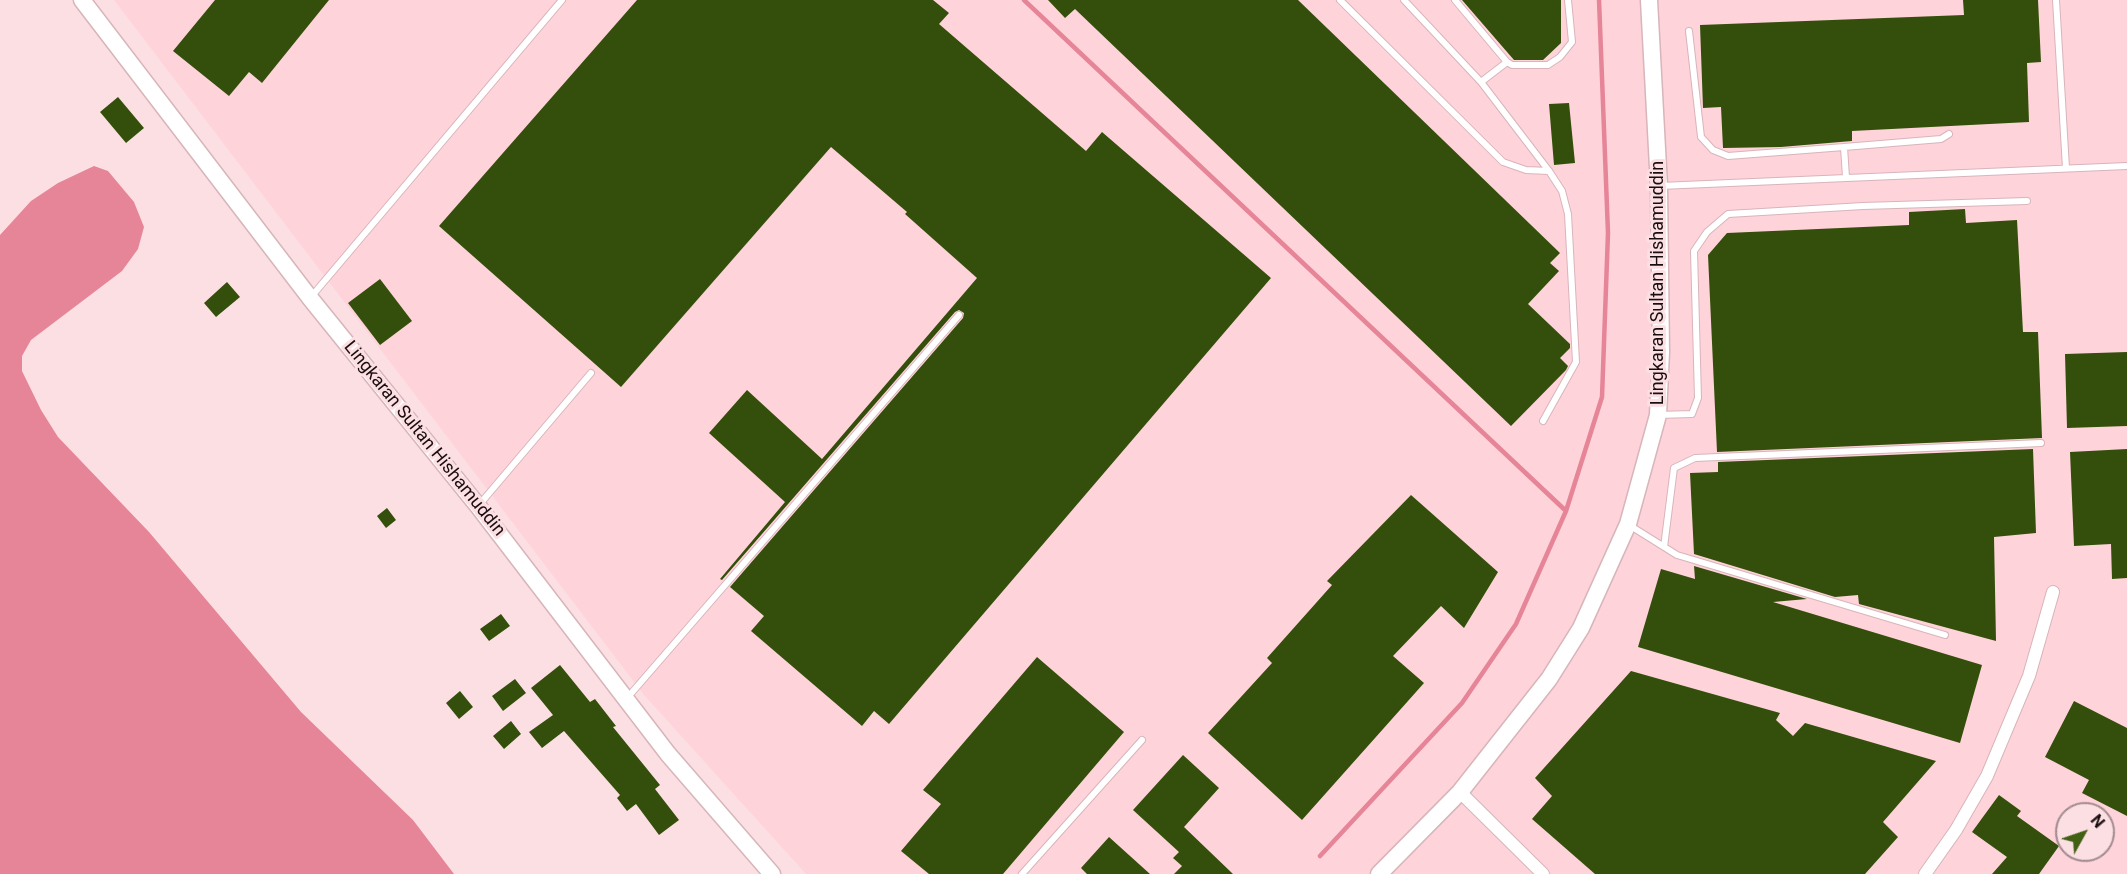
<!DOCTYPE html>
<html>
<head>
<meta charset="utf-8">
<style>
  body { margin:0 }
  #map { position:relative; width:2127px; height:874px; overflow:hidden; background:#fcdfe3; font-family:Roboto,sans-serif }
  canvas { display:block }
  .north { position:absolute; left:2055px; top:802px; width:60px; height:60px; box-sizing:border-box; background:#fcdfe3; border:2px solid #a18b8e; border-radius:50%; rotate:50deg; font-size:16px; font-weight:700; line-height:24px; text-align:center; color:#190d0f }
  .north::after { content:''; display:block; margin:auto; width:21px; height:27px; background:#426014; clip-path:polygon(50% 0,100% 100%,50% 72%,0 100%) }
</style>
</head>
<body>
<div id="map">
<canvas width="2127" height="874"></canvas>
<div class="north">N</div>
</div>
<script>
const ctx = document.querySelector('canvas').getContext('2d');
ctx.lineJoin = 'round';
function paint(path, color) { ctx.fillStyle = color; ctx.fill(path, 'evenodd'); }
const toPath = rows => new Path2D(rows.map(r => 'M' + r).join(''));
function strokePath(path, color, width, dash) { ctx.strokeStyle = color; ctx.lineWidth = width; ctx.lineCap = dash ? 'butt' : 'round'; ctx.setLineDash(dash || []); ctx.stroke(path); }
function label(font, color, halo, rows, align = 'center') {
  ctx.font = font + ' Roboto,sans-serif'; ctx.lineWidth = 6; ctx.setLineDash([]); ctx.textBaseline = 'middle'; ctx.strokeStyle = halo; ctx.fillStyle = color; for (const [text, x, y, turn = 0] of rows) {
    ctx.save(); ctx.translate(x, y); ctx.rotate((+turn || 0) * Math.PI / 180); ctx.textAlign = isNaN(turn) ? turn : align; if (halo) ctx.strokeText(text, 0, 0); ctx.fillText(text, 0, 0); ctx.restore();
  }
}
const built = toPath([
  [114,0,2127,0,2127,874,806,874,644,695],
  [2067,814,2103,814,2103,850,2067,850]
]);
const water = toPath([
  [94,166,108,171,134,202,144,227,138,249,122,271,31,340,22,356,22,371,41,410,58,437,149,532,301,712,413,820,454,874,0,874,0,235,31,201,58,183]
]);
const stream = toPath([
  [1024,0,1566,511],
  [1320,856,1462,703,1516,624,1566,511,1602,397,1608,233,1599,0]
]);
const building = toPath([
  [215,0,329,0,262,83,249,72,229,96,173,51],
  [637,0,933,0,949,13,939,24,1086,151,1102,132,1271,278,889,724,874,711,862,726,751,631,764,616,730,587,963,318,964,313,959,310,955,312,722,580,720,579,785,502,709,433,747,390,822,459,977,278,905,214,907,212,831,147,621,387,439,226],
  [1048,0,1298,0,1560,253,1550,263,1559,271,1528,304,1570,344,1570,348,1560,358,1568,366,1566,370,1511,426,1075,9,1065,18],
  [1462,0,1561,0,1561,43,1543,60,1514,60],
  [1963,0,2038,0,2041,62,2027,63,2029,122,1852,131,1852,141,1781,147,1723,148,1721,107,1703,108,1700,25,1964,15],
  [118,97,144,128,126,143,100,112],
  [1569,103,1575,163,1554,165,1549,104],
  [1965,209,1966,223,2017,220,2023,332,2038,332,2042,438,1717,452,1708,255,1727,233,1909,225,1909,212],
  [380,279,412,321,380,345,348,303],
  [227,282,240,297,216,317,204,303],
  [2127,352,2127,426,2067,428,2065,354],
  [2033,449,2036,533,1994,537,1996,641,1859,604,1858,595,1835,597,1694,554,1690,473,1718,472,1718,462],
  [2127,449,2127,578,2112,579,2111,544,2074,546,2070,452],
  [1411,495,1498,572,1464,628,1441,606,1393,656,1424,683,1302,820,1208,733,1272,663,1267,658,1332,585,1327,581],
  [387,508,396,520,386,528,377,516],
  [1694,566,1807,599,1773,602,1982,665,1960,743,1638,647,1661,569,1695,579],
  [501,614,510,626,489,641,480,629],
  [1037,657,1124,732,1003,874,929,874,901,851,941,804,923,790],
  [560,665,590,702,595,699,616,726,613,727,660,785,655,789,679,820,659,835,636,804,627,811,617,798,620,795,564,731,542,748,529,732,553,715,531,688],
  [1631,671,1780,713,1776,720,1793,736,1805,723,1936,761,1883,822,1898,837,1865,874,1595,874,1532,819,1552,796,1535,778],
  [515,679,526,693,503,711,492,696],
  [460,691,473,707,459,719,446,703],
  [2074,701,2127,728,2127,816,2082,793,2089,780,2045,757],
  [511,721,521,734,504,749,493,736],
  [1183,755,1219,788,1184,827,1233,874,1174,874,1182,866,1173,858,1179,852,1133,810],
  [1999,795,2021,811,2017,816,2059,846,2039,874,1992,874,2007,857,1972,832],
  [1109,837,1150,874,1087,874,1081,868]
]);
const lane = toPath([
  [1340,0,1503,162,1526,170,1549,171],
  [1404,0,1481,82,1549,171,1562,191,1568,214,1576,362,1543,421],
  [1455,0,1507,62,1481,82],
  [2056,0,2066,168],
  [1689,31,1701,137,1713,150,1728,156,1844,147,1846,177],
  [1507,62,1512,65,1548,65,1560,57,1572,42,1568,0],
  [1844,147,1941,139,1949,134],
  [1660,186,2127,166],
  [311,297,562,0],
  [1658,415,1692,414,1698,398,1694,251,1707,232,1728,214,1863,206,2027,201],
  [479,505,591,373],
  [1629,525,1677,555,1945,635],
  [1664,547,1674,468,1695,458,2041,443],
  [628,697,959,315],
  [1022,874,1142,740]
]);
const street = toPath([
  [1460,792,1543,874],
  [1925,874,1956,830,1987,776,2029,676,2053,592]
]);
const secondary = toPath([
  [82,0,310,298,478,506,668,754,772,874],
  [1379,874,1460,792,1549,679,1581,628,1628,524,1658,415,1661,352,1659,186,1649,0]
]);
const streetNames = [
  ["Lingkaran Sultan Hishamuddin",1658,283,-90],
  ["Lingkaran Sultan Hishamuddin",424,439,51]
];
paint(built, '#ffd3da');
paint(water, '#e68498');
strokePath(stream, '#e68498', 4.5);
paint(building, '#344f0b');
strokePath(lane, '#d7b5ba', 8);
strokePath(street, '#d7b5ba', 14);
strokePath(secondary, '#d7b5ba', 19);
strokePath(lane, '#fff', 6);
strokePath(street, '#fff', 12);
strokePath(secondary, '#fff', 16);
label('18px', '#190d0f', '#fcdfe3', streetNames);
</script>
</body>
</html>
